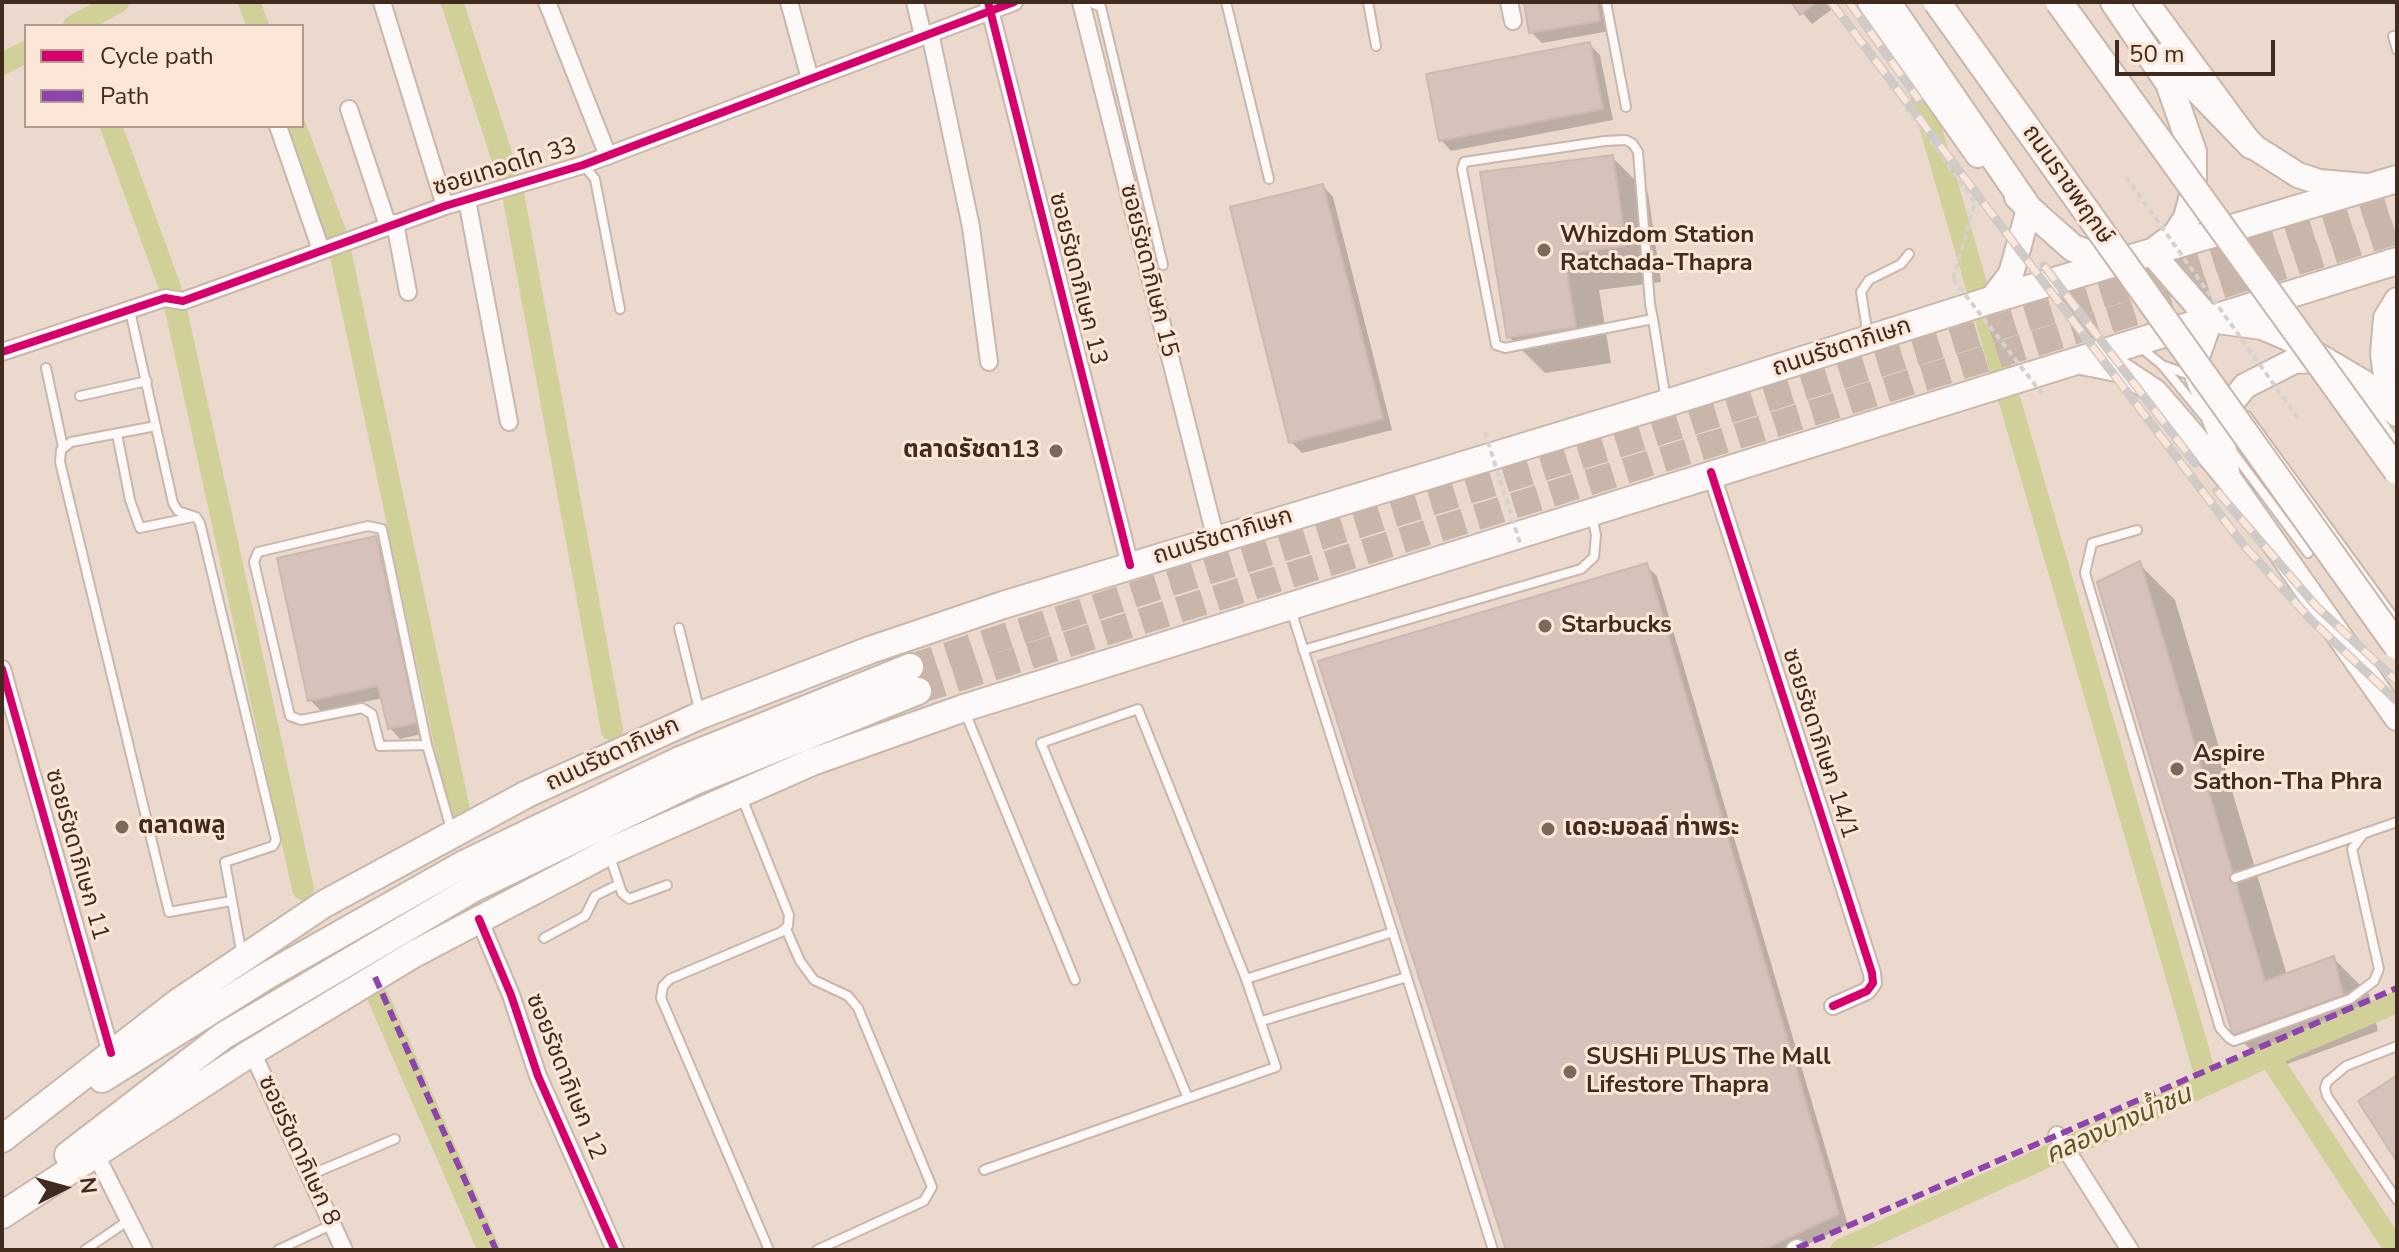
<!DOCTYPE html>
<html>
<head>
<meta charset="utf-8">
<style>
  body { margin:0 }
  #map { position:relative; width:2399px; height:1252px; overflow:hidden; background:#ebd9ce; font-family:"Nunito Sans",sans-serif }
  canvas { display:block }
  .frame { position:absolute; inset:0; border:4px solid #402b1e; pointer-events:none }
  .legend { position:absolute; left:24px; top:24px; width:280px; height:104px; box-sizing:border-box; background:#fce6d8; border:2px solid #b19b8e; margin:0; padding:10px 14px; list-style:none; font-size:24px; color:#402b1e }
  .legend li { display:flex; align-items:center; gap:16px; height:40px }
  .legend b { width:40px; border:2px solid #b19b8e }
  .north { position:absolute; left:24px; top:1148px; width:80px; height:80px; -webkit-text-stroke:6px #fce6d8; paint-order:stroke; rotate:84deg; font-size:22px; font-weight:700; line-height:32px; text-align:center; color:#402b1e }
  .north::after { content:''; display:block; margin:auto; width:28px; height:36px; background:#402b1e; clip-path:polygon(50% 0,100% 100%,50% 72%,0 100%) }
  .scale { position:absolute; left:2115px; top:40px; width:160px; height:36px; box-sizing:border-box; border:4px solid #402b1e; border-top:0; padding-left:10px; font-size:24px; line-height:28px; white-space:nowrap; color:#402b1e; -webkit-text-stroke:6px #fce6d8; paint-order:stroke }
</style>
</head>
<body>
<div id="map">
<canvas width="2399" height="1252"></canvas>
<div class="frame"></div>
<ul class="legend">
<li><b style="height:10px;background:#d6006c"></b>Cycle path</li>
<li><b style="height:10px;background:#8e44ad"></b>Path</li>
</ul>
<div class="north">N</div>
<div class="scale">50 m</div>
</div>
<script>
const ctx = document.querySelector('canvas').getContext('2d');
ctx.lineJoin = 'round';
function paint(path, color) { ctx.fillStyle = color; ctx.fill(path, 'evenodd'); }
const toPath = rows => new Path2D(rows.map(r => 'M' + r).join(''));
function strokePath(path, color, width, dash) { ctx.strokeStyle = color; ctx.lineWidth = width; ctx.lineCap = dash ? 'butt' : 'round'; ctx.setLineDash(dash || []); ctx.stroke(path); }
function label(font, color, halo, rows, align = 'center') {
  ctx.font = font + ' "Nunito Sans","Noto Sans Thai",sans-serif'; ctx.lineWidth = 6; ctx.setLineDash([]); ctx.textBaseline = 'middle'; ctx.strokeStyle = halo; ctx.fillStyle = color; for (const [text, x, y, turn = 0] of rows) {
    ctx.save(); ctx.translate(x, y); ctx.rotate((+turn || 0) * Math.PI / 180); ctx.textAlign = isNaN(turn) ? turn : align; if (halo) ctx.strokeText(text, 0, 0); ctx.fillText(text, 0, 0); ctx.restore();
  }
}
const shadow = toPath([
  [1526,2,1605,2,1610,31,1542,43,1531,32],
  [1793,2,1842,2,1812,24],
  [1590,45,1600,55,1613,120,1451,151,1441,140],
  [1612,157,1648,193,1661,282,1599,290,1611,363,1545,373,1509,337],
  [1323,186,1333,197,1392,430,1302,453,1291,442],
  [375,538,386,549,426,733,400,739,390,728,383,698,321,711,310,700],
  [2139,564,2175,600,2287,975,2333,958,2369,994,2378,1031,2271,1070,2235,1034],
  [1646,566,1657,576,1848,1225,1796,1250,1508,1250,1321,663]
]);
const canal = toPath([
  [249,2,258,26],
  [452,2,512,188,612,730],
  [74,26,118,2],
  [2,64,26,52],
  [1913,67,2208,1084],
  [111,126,173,296,303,889],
  [295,126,337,237,461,819],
  [379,999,489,1250],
  [2269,1056,2396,1250],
  [1841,1250,2269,1056,2397,1002]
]);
const building = toPath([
  [1524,2,1597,2,1600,21,1529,33,1524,2],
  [1791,2,1817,2,1800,15,1791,2],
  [1590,42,1603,109,1439,141,1426,74,1590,42],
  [1613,155,1626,246,1564,254,1576,327,1507,338,1480,172,1613,155],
  [1323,184,1383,419,1289,443,1230,207,1323,184],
  [376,536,417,723,388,729,378,686,308,701,277,558,376,536],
  [2140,561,2265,981,2334,956,2343,995,2233,1035,2097,582,2140,561],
  [1647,563,1839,1214,1763,1250,1506,1250,1318,661,1647,563],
  [2397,1075,2397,1162,2358,1101,2397,1075]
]);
const primaryTunnel = toPath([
  [910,667,1158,587,2397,204],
  [918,691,2397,231]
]);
const path = toPath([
  [1831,2,1975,203,1953,279]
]);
const service = toPath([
  [1089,2,1101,7,1163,265],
  [1226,2,1269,179],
  [1368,2,1376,46],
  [1606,2,1626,107],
  [2393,36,2397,50],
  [584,166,595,179,620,309],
  [130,311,173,503,178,511,196,517,200,523,276,840,273,846,225,862,242,956],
  [1653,319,1505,348,1496,345,1462,169,1464,162,1605,141,1626,140,1633,144,1638,152,1650,304,1653,319,1666,401],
  [1868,336,1861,292,1869,280,1901,264,1909,254],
  [2139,346,2162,365,2203,415],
  [2162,365,2195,377],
  [46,368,63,447],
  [80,396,147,381],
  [2366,399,2397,444],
  [2247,416,2397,622],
  [156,426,71,442,61,450,60,462,169,912,231,901],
  [117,434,130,500,140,528,193,517],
  [2232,451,2308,553],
  [2137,530,2092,543,2085,573,2220,1028,2229,1038,2234,1041,2350,999,2374,981,2379,969,2352,849,2364,833],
  [1291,610,1493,1250],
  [679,628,700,713],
  [1303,650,1581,569,1594,557,1596,535,1592,516],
  [965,712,1075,980],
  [427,745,380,746,372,714,362,708,301,720,290,716,254,562,258,552,368,526,382,529,427,745,451,829],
  [742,798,789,915,788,926,781,932,670,979,663,986,661,998,769,1250],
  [610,857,622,893,629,899,667,885],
  [2235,878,2397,822],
  [786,929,800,961,814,980,848,996,858,1008,932,1187,924,1201,817,1250],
  [544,938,585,916,595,896,619,884],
  [1246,979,1393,932],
  [1262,1021,1407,977],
  [2397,1046,2346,1066,2327,1082,2325,1088,2327,1096,2397,1200],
  [984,1170,1276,1067,1246,979,1138,709,1041,743,1188,1098],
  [310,1175,395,1139],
  [85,1250,129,1220],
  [278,1250,333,1224]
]);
const minor = toPath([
  [382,2,445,206],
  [547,2,608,156],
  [789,2,810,79],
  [915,2,923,36],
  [988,2,1130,565],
  [1081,2,1216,540],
  [1509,2,1513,21],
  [930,33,971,227,989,362],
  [349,109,388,226],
  [278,126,321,250],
  [467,200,509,422],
  [395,223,408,292],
  [2,352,165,298,183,301,445,206,583,165,1014,2],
  [1711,472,1872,973,1873,983,1867,991,1833,1006],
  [2,669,111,1053],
  [479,919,511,995,538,1076,615,1250],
  [252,1052,344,1250],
  [2057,1135,2130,1250],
  [96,1155,144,1250],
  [1794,1250,1797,1248]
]);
const secondary = toPath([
  [1870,2,1978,155],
  [2146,2,2251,145,2298,175,2319,182,2365,186],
  [2151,252,2210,320,2262,327,2288,338,2363,382,2397,414],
  [1991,300,2011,274,2029,209,2017,197],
  [2210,320,2197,357,2198,378,2222,437,2228,478],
  [2076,361,2122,370,2155,392,2183,424,2229,479,2397,718],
  [2396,413,2388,392,2383,354,2386,318,2397,300],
  [2224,428,2232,402,2245,386,2294,361,2326,360]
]);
const primary = toPath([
  [1887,2,2029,209,2073,248,2092,255,2120,257],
  [2114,2,2169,83,2193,152,2193,195,2187,218,2176,235,2158,248],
  [2165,56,2251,145],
  [102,1079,268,975,462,865,680,760,910,667],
  [2,1139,177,1003,324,904,527,794,701,715,870,650,1003,605,1667,403,1991,300,2397,179],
  [68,1155,223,1036,474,888,693,782,918,691],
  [2,1215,252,1052,414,954,608,852,812,762,964,708,2397,261]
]);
const rail = toPath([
  [1831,2,2241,542,2311,620,2397,701],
  [1849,2,1919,100],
  [2044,266,2195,463],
  [2217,491,2317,607,2397,681]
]);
const pathBridge = toPath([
  [2126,177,2300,421],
  [1953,279,2043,395],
  [1485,432,1520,543]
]);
const primaryBridge = toPath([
  [1937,2,2397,646],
  [2059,2,2397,471]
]);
const quiet = toPath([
  [375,977,496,1250],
  [1797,1248,2397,988]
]);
const cycleway = toPath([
  [988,2,1130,565],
  [2,352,165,298,183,301,445,206,583,165,1014,2],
  [1711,472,1872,973,1873,983,1867,991,1833,1006],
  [2,669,111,1053],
  [479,919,511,995,538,1076,615,1250]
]);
const markers = [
  [1544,250,8,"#7c685c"],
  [1056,451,8,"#7c685c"],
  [1545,626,8,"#7c685c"],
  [2177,769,8,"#7c685c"],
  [122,827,8,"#7c685c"],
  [1548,829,8,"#7c685c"],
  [1570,1072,8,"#7c685c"]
];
const streetNames = [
  ["ซอยเทอดไท 33",505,168,-17],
  ["ถนนราชพฤกษ์",2067,185,55],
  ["ซอยรัชดาภิเษก 15",1148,271,76],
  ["ซอยรัชดาภิเษก 13",1077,279,76],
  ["ถนนรัชดาภิเษก",1842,348,-18],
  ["ถนนรัชดาภิเษก",1223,537,-17],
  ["ซอยรัชดาภิเษก 14/1",1819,744,72],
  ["ถนนรัชดาภิเษก",613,755,-25],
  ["ซอยรัชดาภิเษก 11",76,855,74],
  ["ซอยรัชดาภิเษก 12",565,1077,68],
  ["ซอยรัชดาภิเษก 8",298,1151,65]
];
const poiNames = [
  ["Whizdom Station",1560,236],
  ["Ratchada-Thapra",1560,264],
  ["ตลาดรัชดา13",1040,451,"right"],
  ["Starbucks",1561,626],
  ["Aspire",2193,755],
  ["Sathon-Tha Phra",2193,783],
  ["ตลาดพลู",138,827],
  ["เดอะมอลล์ ท่าพระ",1564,829],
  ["SUSHi PLUS The Mall",1586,1058],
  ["Lifestore Thapra",1586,1086]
];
const waterNames = [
  ["คลองบางน้ำชน",2119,1126,-24]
];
paint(shadow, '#0003');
strokePath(canal, '#d0d098', 22);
paint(building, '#d6c2ba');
strokePath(building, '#ccb9b1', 2);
strokePath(primaryTunnel, '#c9b6ab', 26, [26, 13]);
strokePath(service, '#cab7ac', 12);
strokePath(minor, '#cab7ac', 20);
strokePath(secondary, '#cab7ac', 28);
strokePath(primary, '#cab7ac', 30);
strokePath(path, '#d7d2cf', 4, [6, 4]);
strokePath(service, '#fcf9f8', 8);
strokePath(minor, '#fcf9f8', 16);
strokePath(secondary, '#fcf9f8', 24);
strokePath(primary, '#fcf9f8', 26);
strokePath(rail, '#d1cbc8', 9);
strokePath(rail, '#fce6d8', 6, [18]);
strokePath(primaryBridge, '#cab7ac', 30, []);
strokePath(pathBridge, '#d7d2cf', 4, [6, 4]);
strokePath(primaryBridge, '#fcf9f8', 26);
strokePath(quiet, '#8e44ad', 6, [12, 6]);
strokePath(cycleway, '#d6006c', 8);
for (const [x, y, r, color] of markers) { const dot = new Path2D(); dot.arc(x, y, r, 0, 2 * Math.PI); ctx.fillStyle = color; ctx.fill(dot); strokePath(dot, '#fce6d8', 3); }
label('24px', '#402b1e', '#fce6d8', streetNames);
label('bold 24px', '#402b1e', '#fce6d8', poiNames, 'left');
label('italic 26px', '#545821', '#fce6d8', waterNames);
</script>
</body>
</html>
